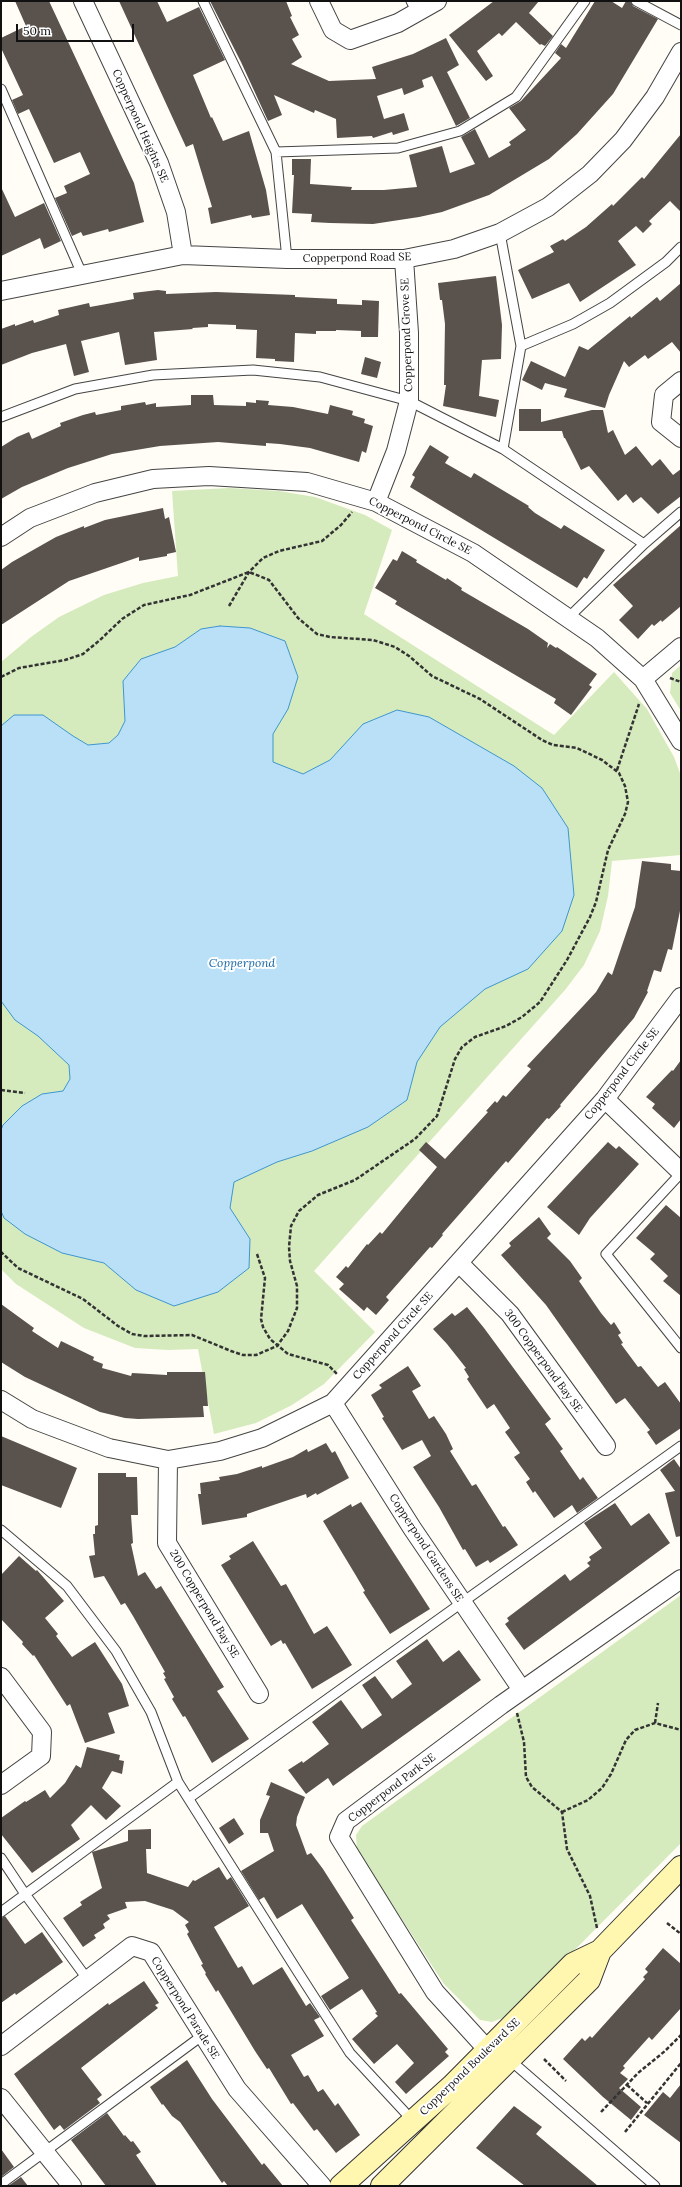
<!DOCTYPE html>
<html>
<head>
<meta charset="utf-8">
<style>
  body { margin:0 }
  #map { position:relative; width:682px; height:2187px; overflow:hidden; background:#fffdf5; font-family:Lora,serif }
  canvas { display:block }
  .frame { position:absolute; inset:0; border:2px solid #111; pointer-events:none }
  .scale { position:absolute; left:16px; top:24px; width:118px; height:18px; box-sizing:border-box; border:2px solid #111; border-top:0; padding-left:5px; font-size:12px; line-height:14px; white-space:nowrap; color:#111; -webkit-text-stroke:3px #fff; paint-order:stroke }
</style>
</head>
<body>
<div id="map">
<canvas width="682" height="2187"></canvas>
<div class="frame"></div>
<div class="scale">50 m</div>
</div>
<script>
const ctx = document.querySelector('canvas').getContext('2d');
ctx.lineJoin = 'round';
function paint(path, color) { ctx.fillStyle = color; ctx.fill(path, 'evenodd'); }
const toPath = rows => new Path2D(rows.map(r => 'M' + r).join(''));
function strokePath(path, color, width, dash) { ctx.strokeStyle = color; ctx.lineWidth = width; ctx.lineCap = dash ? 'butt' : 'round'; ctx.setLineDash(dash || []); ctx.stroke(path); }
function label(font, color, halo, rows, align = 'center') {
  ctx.font = font + ' Lora,serif'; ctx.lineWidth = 4; ctx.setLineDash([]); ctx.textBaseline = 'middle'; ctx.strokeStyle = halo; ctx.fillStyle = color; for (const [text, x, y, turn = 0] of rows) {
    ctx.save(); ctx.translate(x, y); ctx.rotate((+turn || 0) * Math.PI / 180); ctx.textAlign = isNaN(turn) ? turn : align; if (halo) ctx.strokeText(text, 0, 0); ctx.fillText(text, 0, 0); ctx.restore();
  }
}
const green = toPath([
  [229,488,279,491,315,497,365,515,392,530,364,614,554,735,614,672,647,709,674,757,681,776,681,855,612,861,608,896,600,931,584,965,565,990,314,1271,375,1332,324,1384,292,1405,256,1423,214,1434,198,1349,168,1350,135,1348,84,1328,16,1284,1,1269,1,662,31,637,59,617,104,595,143,583,178,576,172,491],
  [681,665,681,711,670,693,672,673],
  [681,1595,681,1843,510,2015,492,2022,480,2020,444,1984,357,1850,356,1835,362,1826]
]);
const water = toPath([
  [220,626,250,628,285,641,298,677,288,709,273,734,273,762,303,774,330,760,363,724,397,710,429,717,514,766,542,788,568,828,574,895,562,931,528,969,485,989,440,1027,417,1062,407,1100,368,1127,312,1151,277,1162,234,1182,230,1208,250,1239,249,1268,218,1292,174,1306,136,1290,104,1263,62,1253,25,1234,4,1218,1,1211,1,1130,3,1125,22,1106,42,1094,63,1091,70,1079,69,1065,38,1036,15,1020,1,1001,1,726,14,715,43,715,73,736,88,745,109,743,118,735,125,721,123,681,141,659,175,647,201,629,220,626]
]);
const building = toPath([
  [15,1,49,1,134,183,144,222,109,232,108,229,83,236,81,232,72,236,55,198,67,193,64,186,90,174,80,152,54,163,29,109,18,114,12,100,23,95,1,48,1,38,26,26],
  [119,1,157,1,167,22,199,7,225,60,193,75,211,118,212,117,223,141,249,131,266,190,270,215,252,218,251,215,211,224,208,208,212,207,193,144,186,147],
  [210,1,286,1,292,16,290,17,299,35,292,39,302,57,291,64,329,81,376,79,372,67,413,54,446,38,459,65,447,72,470,118,456,126,432,76,422,80,424,87,404,95,402,88,377,96,384,119,404,113,409,130,393,135,392,132,373,138,372,136,337,138,336,119,315,110,314,113,274,95,282,115,268,121,241,62],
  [494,1,539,1,529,13,553,36,545,46,541,44,540,45,516,22,502,36,499,33,477,51,493,76,486,81,449,35],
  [595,1,611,1,622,8,626,1,630,1,633,6,658,19,613,94,577,134,549,159,489,195,442,212,419,217,373,224,330,223,311,222,312,214,292,213,294,175,292,175,292,159,311,159,310,184,352,187,351,190,384,190,417,187,409,155,442,146,450,173,475,164,461,137,475,129,489,158,511,145,509,142,526,130,509,108,521,101,561,58,555,53,561,44,566,48],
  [681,134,681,212,670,201,649,221,652,224,643,233,636,226,618,241,636,265,580,302,569,283,532,299,518,270,554,252,550,246,563,239,565,241,586,227,612,204,613,206,642,177,644,179],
  [1,187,15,217,44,203,61,241,44,249,40,238,1,256],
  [496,276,502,325,501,359,482,360,479,396,499,400,496,417,443,406,446,385,444,385,445,324,442,300,440,300,438,283],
  [681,283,681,353,672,342,648,359,645,355,629,367,624,361,609,395,605,408,564,397,567,389,545,383,542,390,522,380,531,361,565,377,579,346,588,350,630,316,631,318,657,297,660,301],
  [158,290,166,291,166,294,216,292,295,295,295,297,337,299,337,304,362,305,362,300,379,301,378,337,361,337,361,331,336,330,336,331,316,331,316,334,295,333,294,362,275,361,275,359,256,358,257,330,236,329,236,325,208,324,208,327,192,328,193,329,154,332,157,360,125,365,119,332,81,341,89,372,74,376,66,344,32,353,1,365,1,329,15,324,15,326,33,320,34,323,59,315,58,310,89,303,90,307,134,299,133,293],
  [365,357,381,362,377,378,361,374],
  [191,395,213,395,214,405,246,406,246,402,256,403,256,400,269,401,268,405,293,407,328,414,330,405,353,411,352,415,365,419,364,423,373,426,366,453,362,451,359,462,310,448,280,444,266,443,266,446,218,442,160,446,112,454,68,468,22,487,1,499,1,447,17,437,29,432,32,439,61,426,60,423,83,415,95,412,96,415,121,410,121,406,145,402,146,405,156,403,156,407,191,405],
  [519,409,541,409,541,422,592,410,603,410,608,433,613,430,625,455,636,446,652,466,660,459,673,475,681,469,681,496,658,514,641,497,633,503,626,494,618,501,589,466,581,470,565,438,564,438,562,431,519,431],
  [430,445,449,457,445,463,471,478,474,473,529,506,528,507,535,513,561,529,564,525,605,550,587,579,584,577,577,588,410,487,415,477,412,475],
  [163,508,165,519,169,517,176,552,167,554,167,556,139,561,139,557,69,581,1,625,1,570,12,562,56,537,84,526,84,528,105,520],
  [681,525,681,606,662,622,661,620,654,626,652,624,638,639,619,620,633,606,613,585],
  [402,551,417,560,416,562,446,580,447,578,462,588,461,590,528,629,548,643,547,648,550,644,556,648,557,647,597,674,589,685,592,687,571,715,554,703,556,699,395,604,397,601,375,588,393,559,397,561],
  [642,861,671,864,671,870,681,871,681,906,672,950,668,949,661,972,654,970,647,991,648,992,634,1018,560,1105,561,1106,549,1119,547,1118,508,1163,506,1161,442,1234,443,1235,432,1248,430,1247,386,1297,389,1300,376,1315,367,1307,364,1311,339,1289,344,1284,336,1277,346,1266,348,1268,367,1244,368,1245,380,1232,382,1234,437,1167,419,1150,426,1142,445,1159,488,1112,486,1111,495,1101,497,1103,503,1095,506,1097,531,1069,527,1066,585,1004,596,992,608,972,612,975,635,907],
  [681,1060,681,1119,674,1128,652,1108,655,1104,646,1097,672,1070,673,1071],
  [608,1142,616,1149,619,1146,639,1164,590,1218,579,1235,547,1207],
  [666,1205,681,1218,681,1296,663,1281,668,1276,650,1259,655,1254,636,1238],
  [539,1217,551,1234,547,1238,570,1261,582,1278,579,1281,601,1313,611,1325,614,1322,621,1333,618,1335,623,1343,621,1344,638,1367,641,1366,658,1387,665,1382,681,1404,681,1428,656,1445,647,1432,650,1430,625,1398,616,1404,546,1305,501,1255,511,1246,509,1243],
  [1,1304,34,1328,32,1331,58,1348,61,1341,94,1357,93,1360,103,1364,102,1368,131,1376,132,1373,167,1375,167,1372,205,1372,208,1406,203,1406,204,1417,138,1419,125,1418,100,1412,25,1377,1,1362],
  [467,1307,484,1328,551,1419,545,1424,563,1449,560,1451,580,1480,583,1477,598,1498,577,1513,572,1505,554,1518,535,1491,533,1493,526,1482,530,1479,514,1457,520,1453,505,1432,510,1428,494,1404,487,1409,467,1379,469,1377,464,1369,466,1368,447,1344,433,1329,452,1313,455,1316],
  [408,1366,421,1386,412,1391,429,1419,434,1416,446,1434,453,1449,450,1451,472,1486,476,1484,503,1527,505,1526,518,1545,490,1563,488,1560,476,1567,465,1549,463,1550,439,1507,413,1467,431,1456,422,1440,402,1450,382,1418,384,1417,371,1395,382,1388,379,1385],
  [1,1436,77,1468,61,1508,1,1485],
  [326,1443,332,1453,335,1451,349,1478,317,1495,316,1493,307,1498,306,1494,247,1514,247,1517,202,1525,198,1494,201,1494,200,1483,220,1480,219,1477,237,1474,262,1466,262,1468,293,1457,307,1449,308,1452],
  [674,1459,681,1469,681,1536,676,1537,665,1493,675,1491,660,1470],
  [98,1473,126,1473,126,1477,137,1477,138,1515,131,1515,133,1543,131,1544,138,1576,145,1572,156,1589,161,1586,224,1687,217,1691,249,1739,212,1763,185,1716,183,1717,172,1699,174,1697,164,1679,166,1678,163,1673,165,1672,133,1616,125,1603,121,1605,104,1576,94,1578,89,1556,95,1555,93,1534,95,1534,95,1526,98,1525],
  [361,1502,430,1609,390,1634,363,1592,365,1591,355,1574,323,1521,351,1504,352,1507],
  [615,1503,631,1526,649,1513,670,1543,524,1650,505,1624,509,1621,507,1618,565,1574,570,1581,590,1566,587,1563,591,1560,589,1557,602,1548,584,1523],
  [253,1541,281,1586,286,1584,314,1634,327,1626,352,1665,312,1689,285,1643,283,1644,281,1640,271,1646,221,1565,231,1559,229,1556],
  [19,1556,36,1571,37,1570,64,1601,45,1618,58,1634,56,1636,72,1657,95,1642,122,1684,129,1706,108,1713,115,1733,85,1743,70,1704,67,1706,34,1655,33,1656,22,1644,23,1642,1,1619,1,1575],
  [427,1639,443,1662,459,1650,481,1680,333,1786,328,1778,306,1794,288,1770,302,1761,303,1763,329,1744,312,1722,341,1700,362,1729,382,1715,362,1685,375,1676,392,1699,412,1684,396,1661],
  [87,1747,120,1755,119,1760,124,1761,122,1774,112,1771,102,1788,121,1806,106,1820,91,1805,71,1825,80,1839,32,1873,1,1834,1,1818,25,1801,26,1802,45,1790,50,1798,65,1783,76,1765,81,1768],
  [271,1782,305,1797,297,1817,296,1825,307,1855,311,1853,323,1869,354,1918,351,1920,399,1994,401,1993,448,2049,445,2052,449,2056,406,2094,395,2082,414,2063,397,2044,374,2064,352,2039,378,2016,375,2013,377,2012,362,1989,330,2010,321,1996,349,1978,302,1904,277,1919,264,1897,259,1900,241,1871,274,1851,268,1833,260,1833,260,1820,270,1796,266,1795],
  [234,1818,244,1834,229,1844,219,1828],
  [151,1829,151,1849,146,1849,147,1873,188,1887,193,1880,195,1881,219,1867,227,1880,231,1877,249,1906,214,1927,238,1968,242,1966,253,1985,282,1967,306,2006,310,2003,320,2017,314,2020,324,2036,291,2055,304,2077,308,2075,318,2092,323,2089,335,2106,338,2103,360,2135,336,2153,317,2129,314,2131,293,2103,291,2104,269,2068,267,2069,255,2051,218,1990,216,1992,205,1974,206,1973,201,1965,203,1964,187,1934,189,1932,185,1925,189,1922,173,1910,145,1901,125,1902,127,1908,107,1915,110,1919,103,1924,105,1928,94,1935,96,1938,83,1947,63,1918,82,1905,80,1902,102,1888,92,1852,128,1841,128,1830],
  [5,1916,25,1944,42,1932,63,1962,16,1995,15,1993,1,2003,1,1918],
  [663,1948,681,1964,681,2008,652,2040,649,2037,623,2066,625,2068,620,2073,628,2079,619,2088,641,2107,631,2120,603,2097,563,2059,582,2038,585,2041,590,2036,592,2038,645,1979,643,1977,648,1972,645,1969],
  [144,1981,159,2003,155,2005,158,2008,81,2068,102,2095,97,2099,100,2103,64,2130,60,2125,54,2130,14,2074,108,2003,109,2005],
  [187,2060,212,2099,262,2165,264,2163,283,2186,228,2186,224,2181,222,2183,180,2122,172,2116,163,2104,162,2105,150,2087],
  [681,2084,681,2143,644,2115,663,2092,670,2098],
  [514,2106,542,2127,536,2134,598,2186,525,2186,476,2148],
  [107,2113,124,2136,125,2135,131,2142,133,2141,141,2152,136,2155,157,2186,106,2186,71,2140],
  [1,2149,14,2167,1,2177],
  [21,2177,28,2186,8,2186]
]);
const path = toPath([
  [229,606,249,572,263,558,279,551,322,541,341,525,352,512],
  [1,677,19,668,65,660,83,654,100,640,122,619,144,605,190,595,249,572,269,580,298,618,317,634,330,637,373,640,395,647,409,656,432,676,480,699,542,740,553,745,577,748,602,760,619,773,625,786,628,802,625,814,608,850,596,902,590,917,567,960,540,1002,522,1017,506,1026,475,1037,462,1047,455,1059,437,1116,415,1139,355,1180,318,1195,299,1211,291,1226,289,1247,290,1261,297,1286,297,1308,288,1331,277,1346,256,1355,243,1355,231,1351,192,1335,144,1336,132,1334,118,1326,83,1299,18,1268,1,1252],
  [670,678,681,682],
  [617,770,639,704],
  [1,1090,25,1093],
  [257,1254,265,1278,261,1319,263,1327,270,1339,288,1354,328,1365,337,1374],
  [517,1713,524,1742,526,1777,532,1787,562,1812,567,1849,590,1896,597,1928],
  [655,1723,658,1703],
  [562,1812,588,1800,602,1788,611,1774,626,1740,635,1730,655,1723,681,1730],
  [667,1923,681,1934],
  [544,2059,566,2081],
  [627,2085,647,2103],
  [601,2112,638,2073,665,2051,681,2035],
  [625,2132,681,2063]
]);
const lane = toPath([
  [203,1,276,152,287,259],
  [411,1,417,13],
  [636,1,681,25],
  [1,89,82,274],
  [276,152,398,148,460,131,516,97,585,1],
  [500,233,521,346,503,449],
  [521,346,573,324,610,303,666,262,681,247],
  [1,417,75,389,153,375,253,370,320,377,409,401,417,405,503,449,644,544],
  [568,618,644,544,681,512],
  [681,1173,606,1254,681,1348],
  [1,1530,67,1586,116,1651,151,1712,178,1782,298,1972,350,2053,413,2121],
  [189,1798,681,1446],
  [1,1858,25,1894,88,1980],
  [1,1912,178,1782],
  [510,2060,655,2186],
  [1,2184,203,2035]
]);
const street = toPath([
  [83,1,159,163,176,212,183,255],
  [319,1,333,30,350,40,398,23,437,1],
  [1,291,183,255,287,259,404,259,454,249,500,233,548,207,590,174,623,140,655,97,681,52],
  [681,381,664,395,661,422,681,438],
  [376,502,396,451,409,401,409,333,404,259],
  [1,537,30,518,95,493,153,479,209,476,307,482,376,502,473,553,597,638,643,679,681,741],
  [643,679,681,647],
  [605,1099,681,1172],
  [459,1263,510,1314,606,1446],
  [1,1400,32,1419,109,1448,168,1460,220,1451,262,1438,333,1403,605,1099,681,997],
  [333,1403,412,1528,522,1690],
  [168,1460,167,1543,259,1694],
  [1,1677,42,1732,41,1756,1,1785],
  [1,2046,132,1946,151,1952,237,2089,322,2186],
  [497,2060,435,1992,339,1837,346,1821,501,1705,681,1579],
  [1,2098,72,2186]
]);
const secondary = toPath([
  [341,2186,452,2086,573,1964,600,1951,681,1867],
  [382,2186,589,1980,600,1951]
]);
const streetNames = [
  ["Copperpond Heights SE",140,126,66],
  ["Copperpond Road SE",357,258,-1],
  ["Copperpond Grove SE",407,335,-92],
  ["Copperpond Circle SE",420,526,27],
  ["Copperpond Circle SE",622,1074,-52],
  ["Copperpond Circle SE",393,1336,-48],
  ["300 Copperpond Bay SE",543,1361,54],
  ["Copperpond Gardens SE",426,1548,57],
  ["200 Copperpond Bay SE",204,1604,59],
  ["Copperpond Park SE",392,1788,-37],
  ["Copperpond Parade SE",185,2008,58],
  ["Copperpond Boulevard SE",470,2067,-44]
];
const waterNames = [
  ["Copperpond",242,964]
];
paint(green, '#d5ebbd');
paint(water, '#b9e0f7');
strokePath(water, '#3f96cf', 1);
paint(building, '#5a524d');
strokePath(lane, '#444', 11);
strokePath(street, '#444', 20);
strokePath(secondary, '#333', 24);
strokePath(path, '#333', 2.5, [4, 2]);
strokePath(lane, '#fff', 9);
strokePath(street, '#fff', 18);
strokePath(secondary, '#fff6b0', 22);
label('11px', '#111', '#fff', streetNames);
label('italic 12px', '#1768a6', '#fff', waterNames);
</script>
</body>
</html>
